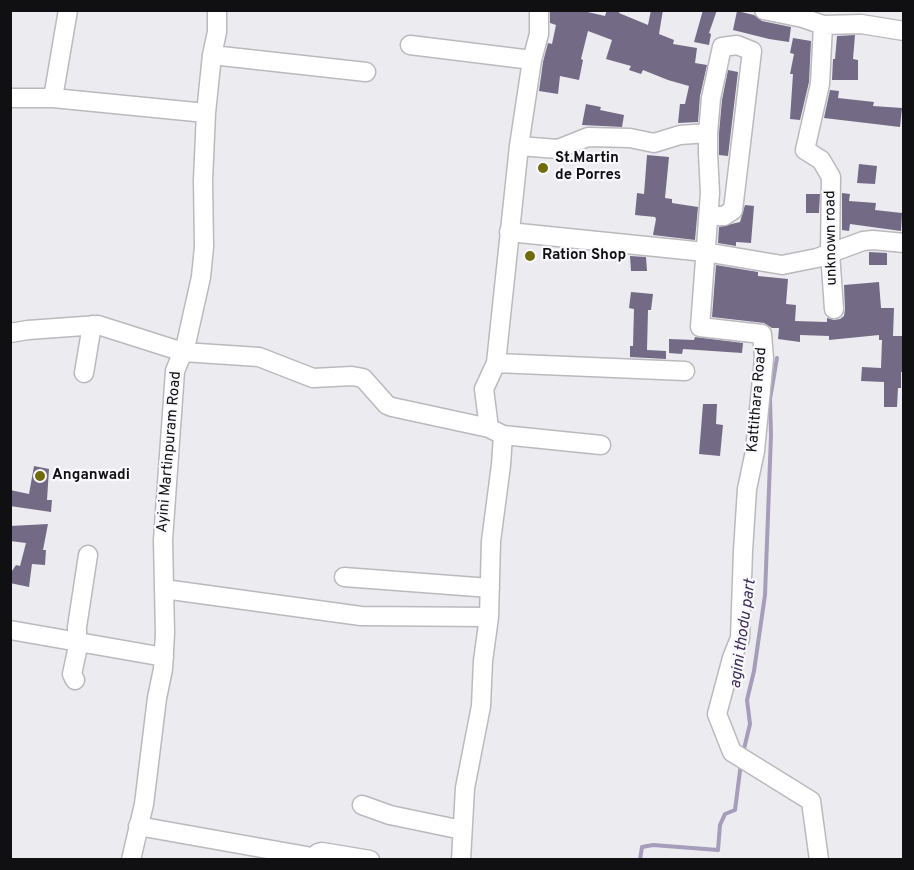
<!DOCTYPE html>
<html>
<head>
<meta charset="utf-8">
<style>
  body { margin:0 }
  #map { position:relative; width:914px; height:870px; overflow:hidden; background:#ecebf0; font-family:Overpass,sans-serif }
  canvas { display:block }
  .frame { position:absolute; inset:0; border:12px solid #100f11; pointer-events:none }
</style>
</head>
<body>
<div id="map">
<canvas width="914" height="870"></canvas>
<div class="frame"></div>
</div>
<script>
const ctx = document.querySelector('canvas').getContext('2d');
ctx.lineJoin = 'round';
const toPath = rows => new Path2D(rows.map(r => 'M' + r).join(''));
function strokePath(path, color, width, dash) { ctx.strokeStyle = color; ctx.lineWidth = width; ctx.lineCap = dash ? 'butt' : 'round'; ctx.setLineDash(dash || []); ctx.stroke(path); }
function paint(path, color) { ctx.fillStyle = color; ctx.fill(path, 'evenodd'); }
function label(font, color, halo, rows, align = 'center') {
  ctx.font = font + ' Overpass,sans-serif'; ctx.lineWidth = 4.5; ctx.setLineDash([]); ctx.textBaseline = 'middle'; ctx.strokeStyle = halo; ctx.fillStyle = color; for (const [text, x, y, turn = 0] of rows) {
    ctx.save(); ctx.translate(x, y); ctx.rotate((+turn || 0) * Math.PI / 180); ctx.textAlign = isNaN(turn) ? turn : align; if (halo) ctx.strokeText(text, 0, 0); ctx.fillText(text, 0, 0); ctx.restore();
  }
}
const stream = toPath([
  [743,753,750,724,747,700,754,671,765,595,771,435,770,399,777,358],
  [640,860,642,847,653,845,718,850,720,825,725,814,735,810,741,763]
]);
const building = toPath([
  [550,10,576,12,579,10,605,16,607,10,620,10,619,13,648,25,651,10,663,10,659,34,674,40,673,44,697,48,695,63,707,65,700,96,698,122,678,123,680,104,685,104,689,86,668,80,643,70,641,74,629,70,631,66,606,59,612,40,588,31,581,59,583,60,579,80,560,76,558,94,539,91,543,62,548,43,552,44,556,25,550,23],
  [703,10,717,10,709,33,711,34,709,45,694,42],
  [737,11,754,15,762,21,791,27,789,42,769,39,733,30],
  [855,35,853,59,858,60,858,80,832,80,833,59,835,59,837,36],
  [793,38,811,41,809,82,800,120,790,119,793,74,790,74,794,54,790,53],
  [728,70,738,72,728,156,719,155,719,133,722,100],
  [830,90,839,91,838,98,874,102,873,106,902,108,900,127,824,118],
  [586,104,601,107,600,110,624,115,622,127,582,125],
  [647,155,669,157,665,198,672,199,672,203,698,207,695,240,653,235,656,219,655,217,635,215,637,193,644,194],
  [859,164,877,166,875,184,857,183],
  [842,193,850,194,849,201,876,203,875,210,902,213,901,231,850,224,849,231,842,230],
  [806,194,820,194,819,213,806,213],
  [745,205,754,206,751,243,736,242,736,246,718,243,719,227,740,222],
  [869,252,887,253,887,265,869,265],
  [630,256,646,257,647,271,631,271],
  [716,265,758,272,758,276,788,279,786,304,796,305,795,321,827,322,827,318,834,320,840,319,844,316,845,309,844,285,879,282,881,308,894,308,893,336,903,336,903,372,901,372,901,388,898,388,897,407,884,407,884,382,861,381,862,367,881,368,882,340,879,340,879,335,829,340,829,336,800,335,800,342,778,339,779,328,772,328,764,323,712,317],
  [631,292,653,294,651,310,648,310,647,350,666,351,666,359,630,357,630,346,633,346,634,309,629,308],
  [695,337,743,343,742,353,683,349,682,354,669,353,669,339,694,340],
  [703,404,717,404,716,424,723,425,720,456,699,454],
  [34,466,49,469,47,500,52,500,51,512,10,506,10,490,29,494],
  [48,524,43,550,46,550,45,565,32,564,29,587,10,583,10,574,16,565,20,566,26,543,10,541,10,526]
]);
const minor = toPath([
  [539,10,539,34,532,60,519,146,558,149,588,137,630,138,654,143,680,135,708,133,708,153,710,193,700,327,762,334,764,358,755,451,747,489,743,551,740,638,732,658,717,714,732,752,811,801,819,860],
  [764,10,803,18,823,25,861,24,904,31],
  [823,25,820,84,805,150,821,160,831,177,830,253,834,309],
  [410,45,532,60],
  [212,55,366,72],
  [10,98,53,98,206,113],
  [53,98,68,10],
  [708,133,711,98,722,47,737,45,752,51,733,210,724,216,709,216],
  [509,232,705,252,782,265,817,258,863,241,873,240,904,243],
  [10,333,28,330,98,325,183,352,259,357,313,378,352,376,363,378,387,405,392,407,489,428],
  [496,363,685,371],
  [84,373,92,325],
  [503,435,601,445],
  [344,577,490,588],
  [164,589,361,616,489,617],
  [10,630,164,657],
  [75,680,72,674,77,651,77,627,88,555],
  [362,805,390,815,462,830],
  [138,826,312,857],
  [131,860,144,804,157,698,163,669,165,633,163,540,175,371,186,344,201,277,204,247,203,180,206,113,212,55,217,32,217,10],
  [310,860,318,853,322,852,370,860],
  [461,860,465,788,481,706,483,661,489,617,491,541,501,465,503,435,489,428,484,389,496,363,519,146]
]);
const markers = [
  [543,168,6,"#706c0b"],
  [530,256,6,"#706c0b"],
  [40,476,6,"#706c0b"]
];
const poiNames = [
  ["St.Martin",555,159],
  ["de Porres",555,176],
  ["Ration Shop",542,256],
  ["Anganwadi",52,476]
];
const streetNames = [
  ["unknown road",832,238,-91],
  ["Kattithara Road",758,400,-85],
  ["Ayini Martinpuram Road",170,452,-85]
];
const waterNames = [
  ["agini thodu part",744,634,-82]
];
strokePath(stream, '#a59db9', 4);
paint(building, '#736b86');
strokePath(minor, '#bab9bd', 21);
strokePath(minor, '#fff', 18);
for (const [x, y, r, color] of markers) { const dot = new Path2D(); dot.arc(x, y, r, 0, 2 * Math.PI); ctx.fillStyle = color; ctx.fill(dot); strokePath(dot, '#faf9fd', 2); }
label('bold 15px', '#100f11', '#faf9fd', poiNames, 'left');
label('15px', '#100f11', '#faf9fd', streetNames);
label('italic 16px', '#3c2e57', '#faf9fd', waterNames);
</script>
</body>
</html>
